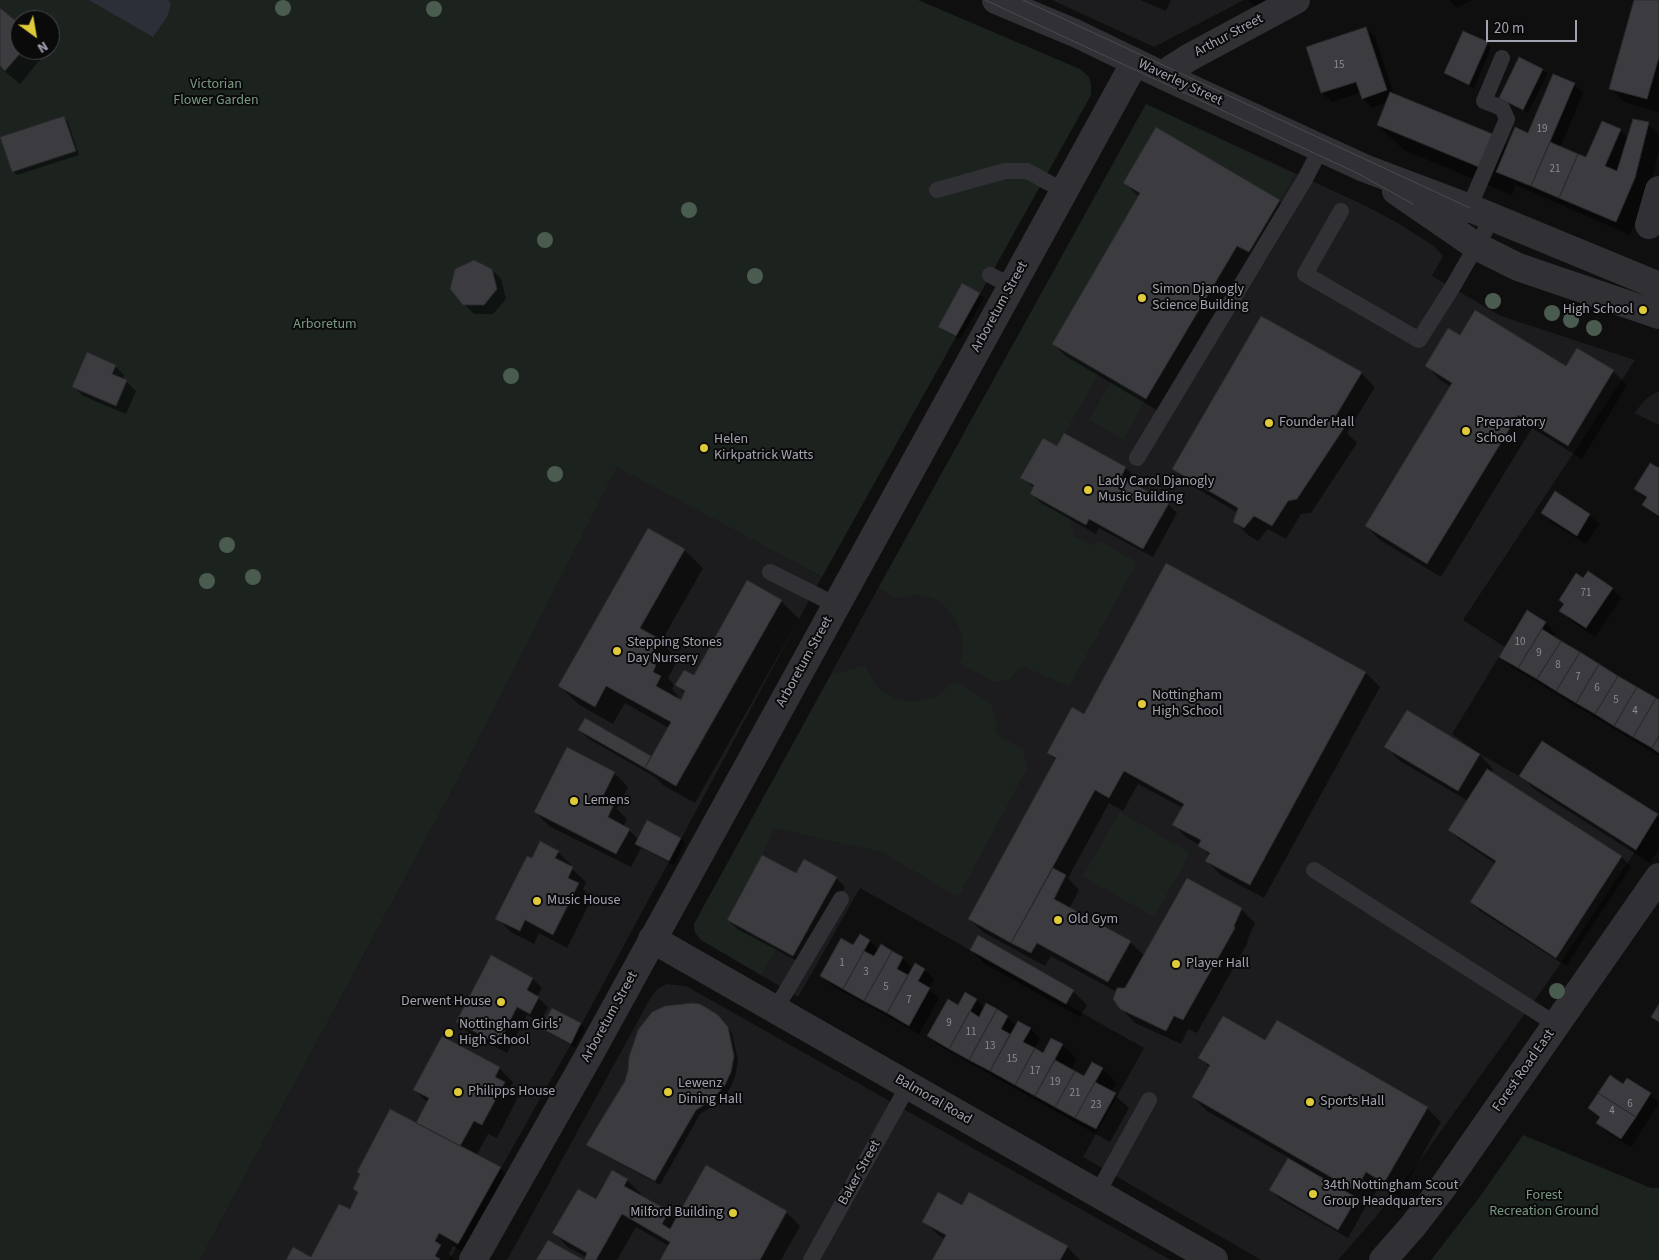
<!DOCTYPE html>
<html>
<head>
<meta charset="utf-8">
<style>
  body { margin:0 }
  #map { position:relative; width:1659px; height:1260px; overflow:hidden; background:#100f10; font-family:"Source Sans 3",sans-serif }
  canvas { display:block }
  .north { position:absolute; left:10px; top:10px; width:50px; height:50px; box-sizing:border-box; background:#0b0a0b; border:1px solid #47474d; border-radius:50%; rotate:148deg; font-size:14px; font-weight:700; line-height:20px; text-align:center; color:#a2a3b0 }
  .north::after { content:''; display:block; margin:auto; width:18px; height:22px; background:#dfcb39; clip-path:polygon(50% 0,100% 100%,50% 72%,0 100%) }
  .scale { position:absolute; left:1486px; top:20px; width:91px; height:22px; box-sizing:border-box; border:2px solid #a2a3b0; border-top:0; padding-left:6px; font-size:15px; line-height:18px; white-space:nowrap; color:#a2a3b0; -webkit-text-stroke:4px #0b0a0b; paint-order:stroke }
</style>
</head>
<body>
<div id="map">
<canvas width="1659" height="1260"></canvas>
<div class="north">N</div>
<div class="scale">20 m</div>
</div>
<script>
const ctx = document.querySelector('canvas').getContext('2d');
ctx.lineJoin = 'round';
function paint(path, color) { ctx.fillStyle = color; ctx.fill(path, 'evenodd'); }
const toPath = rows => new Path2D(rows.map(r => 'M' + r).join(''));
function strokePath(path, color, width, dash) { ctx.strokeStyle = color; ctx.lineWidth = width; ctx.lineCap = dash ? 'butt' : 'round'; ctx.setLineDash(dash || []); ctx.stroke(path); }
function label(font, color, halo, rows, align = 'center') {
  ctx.font = font + ' "Source Sans 3",sans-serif'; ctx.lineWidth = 4; ctx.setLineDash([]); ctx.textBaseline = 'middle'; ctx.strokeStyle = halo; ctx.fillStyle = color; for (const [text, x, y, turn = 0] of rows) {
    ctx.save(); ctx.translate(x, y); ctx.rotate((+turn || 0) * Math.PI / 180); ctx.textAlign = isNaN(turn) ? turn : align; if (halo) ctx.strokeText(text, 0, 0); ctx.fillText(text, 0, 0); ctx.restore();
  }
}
const built = toPath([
  [1052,0,1244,0,1154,47],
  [1146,104,1366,206,1396,222,1434,246,1443,256,1432,276,1501,316,1635,360,1463,620,1505,647,1452,734,1480,754,1519,776,1636,850,1552,976,1418,1163,1374,1219,1338,1260,1261,1260,1083,1157,1144,1048,860,888,798,997,701,940,694,929,694,924,861,619],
  [1659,391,1659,425,1634,413,1647,398],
  [617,466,822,577,813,593,571,1044,449,1260,200,1260,454,787],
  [667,984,686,986,1171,1260,507,1260,651,997,657,989]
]);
const green = toPath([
  [0,0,918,0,1080,69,1089,77,1091,85,1091,95,822,577,617,467,454,787,200,1260,0,1260],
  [20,20,50,20,50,50,20,50],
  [1146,104,1294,174,1280,200,1123,183,1140,193,1052,343,1100,372,1057,446,1042,438,1020,478,1034,485,1030,494,1070,516,1074,536,1092,545,1101,542,1137,562,1069,687,1025,667,1016,671,1010,679,994,682,960,663,963,656,962,634,957,623,944,605,935,599,924,595,910,595,896,598,879,587],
  [1113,380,1146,399,1123,439,1089,420],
  [865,665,874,683,882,692,900,700,916,702,934,698,955,682,990,702,997,722,995,733,1023,750,1027,768,958,897,882,852,774,828,762,855,727,920,777,947,761,975,701,940,695,933,694,924,831,675],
  [1120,812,1190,853,1154,917,1083,876],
  [1523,1135,1651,1188,1659,1188,1659,1260,1431,1260,1479,1198]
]);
const water = toPath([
  [89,0,168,0,171,4,167,17,153,37]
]);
const shadow = toPath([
  [1140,0,1171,0,1166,11],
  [1248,0,1278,0,1259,11],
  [1449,0,1472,0,1457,8],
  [1635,0,1659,0,1659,112,1624,102,1611,88],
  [0,10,20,26,20,50,47,51,20,84,0,67],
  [1366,28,1375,37,1394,95,1499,138,1508,147,1529,135,1574,84,1583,93,1560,148,1587,159,1620,130,1628,138,1648,124,1659,135,1659,150,1649,192,1630,235,1516,185,1512,195,1404,150,1378,125,1387,102,1372,108,1363,99,1361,92,1332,102,1322,93,1307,48],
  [1487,43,1491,48,1474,88,1449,77,1445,73],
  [1543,70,1547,74,1528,113,1505,102],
  [64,118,68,122,79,155,17,175,13,171],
  [1125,183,1279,201,1293,215,1263,265,1251,259,1160,412,1067,357,1053,344,1139,197],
  [492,270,501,279,506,299,493,314,474,314,464,304],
  [979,294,984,298,960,339,944,331,940,326],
  [1461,337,1567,368,1613,371,1627,385,1582,459,1532,428,1441,577,1380,540,1366,526,1451,387,1440,380,1427,366],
  [115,366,124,375,122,380,126,381,136,391,126,414,83,396,73,386],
  [1361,373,1375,387,1347,433,1357,443,1311,513,1301,514,1286,539,1268,529,1258,541,1248,535,1234,521,1238,513,1188,483,1174,469],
  [1058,448,1126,468,1135,477,1131,484,1168,504,1177,513,1153,557,1099,528,1096,534,1041,503,1031,494,1034,488,1022,477],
  [1659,470,1659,518,1643,505,1647,499,1635,489],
  [1542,513,1589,515,1599,524,1586,544,1551,522],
  [684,550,703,568,661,642,678,659,668,678,674,685,672,689,678,696,676,699,681,702,685,694,677,685,694,677,781,601,799,619,695,803,664,786,655,777,589,739,579,730,585,720,652,758,669,728,625,703,613,724,578,704,560,686],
  [1167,565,1366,673,1380,687,1264,898,1221,875,1207,861,1210,856,1200,845,1187,838,1173,824,1183,808,1138,784,1123,811,1109,803,1068,878,1079,890,1069,909,1130,942,1145,956,1241,909,1255,923,1247,941,1248,942,1197,1033,1188,1029,1181,1044,1135,1023,1121,1008,1117,992,1051,956,1045,966,983,932,969,919,1056,761,1048,753,1084,716],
  [1584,579,1612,589,1621,598,1595,637,1570,620,1561,611,1565,605,1560,600],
  [1528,612,1545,623,1555,633,1552,637,1659,701,1659,756,1510,666,1501,656],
  [1407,711,1480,755,1493,769,1491,773,1622,857,1631,867,1566,966,1480,911,1471,902,1496,864,1459,839,1449,830,1468,801,1400,761,1386,747],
  [1542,742,1659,817,1659,849,1650,863,1534,789,1521,776],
  [614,773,628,787,617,809,627,819,623,827,629,830,639,840,648,822,681,839,685,843,674,865,641,848,631,867,549,826,535,812],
  [558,852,572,866,571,868,586,882,583,889,592,898,567,948,539,933,534,944,511,932,497,918,532,860],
  [797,875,836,878,845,887,803,964,737,929,728,920],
  [869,941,879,950,881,946,903,958,913,969,925,970,934,979,928,989,939,998,919,1034,831,985,822,976,854,947],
  [971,950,1073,991,1087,1005,1080,1017,985,964],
  [491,957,533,979,542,988,537,997,548,1007,540,1022,527,1015,507,1053,466,1031,457,1022],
  [976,1000,984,1008,1007,1017,1016,1026,1018,1023,1031,1029,1040,1039,1034,1049,1043,1055,1052,1039,1063,1045,1076,1059,1071,1070,1084,1077,1103,1069,1116,1083,1111,1092,1129,1108,1110,1142,938,1045,929,1036,958,1006],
  [723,1021,732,1033,738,1061,735,1077,729,1090,716,1104,700,1114,660,1185,592,1149,588,1145,626,1081],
  [580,1024,585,1028,575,1047,547,1032,543,1028],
  [1200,1058,1427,1108,1441,1122,1399,1196,1380,1185,1369,1204,1353,1195,1365,1208,1348,1238,1280,1199,1271,1190,1289,1158,1207,1111,1193,1097,1210,1068],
  [499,1068,513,1082,510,1088,518,1097,497,1138,488,1134,476,1156,500,1168,514,1182,472,1257,453,1246,449,1254,454,1260,287,1260,312,1259,350,1211,359,1194,354,1189,416,1124,428,1103,415,1090],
  [1628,1079,1650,1094,1659,1103,1631,1147,1607,1132,1598,1123,1601,1119,1589,1108,1624,1085],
  [706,1167,786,1212,800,1226,781,1260,661,1260,669,1246,636,1227,617,1260,585,1260,586,1257,568,1247,554,1233,596,1201,627,1180,641,1194,639,1196,668,1212,676,1220],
  [963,1207,1067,1247,1080,1260,934,1260,945,1239,938,1235,924,1221]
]);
const building = toPath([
  [1634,0,1659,0,1659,57,1647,99,1609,89,1634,0],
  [0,8,20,24,20,50,23,50,5,71,0,66,0,8],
  [1366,27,1387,90,1362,99,1356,82,1321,93,1306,47,1366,27],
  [1463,31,1488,42,1469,85,1444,73,1463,31],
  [1519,57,1543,69,1523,110,1499,98,1519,57],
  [1553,74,1575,83,1531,186,1496,172,1515,127,1528,133,1553,74],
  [1390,92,1500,137,1486,170,1377,125,1390,92],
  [64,116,76,151,12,172,0,137,64,116],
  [1633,119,1649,122,1635,178,1616,222,1559,198,1578,154,1586,157,1602,121,1621,129,1605,166,1617,171,1633,119],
  [1156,127,1280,200,1249,252,1237,246,1146,399,1052,344,1140,193,1123,183,1156,127],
  [1550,142,1578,154,1559,198,1531,186,1550,142],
  [474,260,492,269,497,289,484,305,463,305,450,289,455,269,474,260],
  [962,283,980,293,956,336,938,327,962,283],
  [1475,310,1566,366,1577,348,1614,370,1568,446,1518,415,1427,564,1365,526,1452,383,1425,366,1448,328,1460,335,1475,310],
  [1261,316,1362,372,1334,419,1344,428,1297,499,1288,501,1272,526,1254,516,1244,528,1233,522,1238,508,1172,469,1261,316],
  [87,352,116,365,112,374,127,380,116,406,72,387,87,352],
  [1064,433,1126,467,1121,477,1169,503,1143,549,1089,519,1086,525,1030,494,1034,485,1020,478,1043,438,1057,446,1064,433],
  [1650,463,1659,468,1659,516,1642,505,1647,497,1634,489,1650,463],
  [1555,491,1590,514,1577,536,1541,513,1555,491],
  [648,528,685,549,640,628,661,640,649,661,656,665,653,672,661,676,656,686,681,700,685,691,675,685,684,670,694,675,747,580,782,600,676,786,645,768,671,722,606,686,595,707,558,686,648,528],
  [1166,563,1366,672,1250,885,1205,861,1210,853,1198,846,1201,840,1172,825,1184,804,1124,771,1109,798,1095,790,1011,943,968,919,1056,758,1047,753,1072,707,1084,714,1166,563],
  [1588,571,1613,588,1586,628,1559,611,1564,604,1559,600,1576,573,1583,578,1588,571],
  [1527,610,1546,622,1518,668,1499,657,1527,610],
  [1542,629,1561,641,1537,679,1518,668,1542,629],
  [1561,641,1580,652,1556,691,1537,679,1561,641],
  [1580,652,1599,664,1576,703,1556,691,1580,652],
  [1599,664,1618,676,1595,714,1576,703,1599,664],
  [1618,676,1637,687,1614,726,1595,714,1618,676],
  [1637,687,1656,698,1633,737,1614,726,1637,687],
  [1656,698,1659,700,1659,736,1652,748,1633,737,1656,698],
  [1407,710,1480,754,1458,791,1384,747,1407,710],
  [585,718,651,756,645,768,578,730,585,718],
  [1659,736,1659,753,1652,748,1659,736],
  [1542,741,1658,814,1636,850,1519,776,1542,741],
  [567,747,615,772,602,798,614,804,608,817,630,829,616,854,534,812,567,747],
  [1487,769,1622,856,1556,958,1470,902,1496,861,1448,830,1487,769],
  [647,820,681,838,669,861,635,844,647,820],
  [540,841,559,851,555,858,573,867,568,878,579,883,553,935,525,920,520,931,495,919,527,856,532,858,540,841],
  [762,855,796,873,804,859,837,877,793,956,727,920,762,855],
  [1053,868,1066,875,1054,899,1131,941,1108,982,1037,943,1031,953,1011,943,1053,868],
  [1187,878,1242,908,1234,926,1235,928,1183,1020,1174,1016,1166,1031,1120,1009,1113,999,1117,988,1125,988,1187,878],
  [860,934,870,940,843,989,820,976,841,938,853,945,860,934],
  [978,935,1074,990,1066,1004,970,950,978,935],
  [881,944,892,951,864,1001,843,989,864,951,874,956,881,944],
  [892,951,903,957,897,969,908,975,887,1013,864,1001,892,951],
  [491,955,533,978,527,990,539,997,530,1014,517,1007,498,1044,456,1022,491,955],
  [915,963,925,969,918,981,930,988,909,1026,887,1013,915,963],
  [965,992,977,999,949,1049,927,1036,948,999,958,1005,965,992],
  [692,1003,700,1004,710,1010,718,1015,728,1027,734,1056,731,1072,725,1085,712,1100,696,1110,655,1181,586,1145,625,1081,628,1070,629,1057,638,1030,652,1012,665,1006,692,1003],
  [986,1003,997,1009,969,1060,949,1049,970,1011,979,1017,986,1003],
  [1659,1004,1659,1022,1651,1017,1659,1004],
  [552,1008,581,1023,571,1044,541,1028,552,1008],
  [997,1009,1008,1016,1001,1029,1010,1034,990,1071,969,1060,997,1009],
  [1223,1016,1265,1040,1277,1020,1428,1107,1384,1183,1366,1172,1355,1191,1192,1097,1210,1065,1198,1058,1223,1016],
  [1018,1021,1031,1028,1023,1042,1035,1048,1015,1085,990,1071,1018,1021],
  [442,1036,500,1067,495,1077,505,1082,482,1125,474,1121,460,1146,416,1123,429,1098,413,1090,442,1036],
  [1051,1038,1063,1044,1035,1096,1015,1085,1035,1048,1043,1053,1051,1038],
  [1055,1060,1075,1071,1055,1107,1035,1096,1055,1060],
  [1092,1062,1103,1068,1075,1118,1055,1107,1075,1071,1084,1076,1092,1062],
  [1610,1075,1623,1084,1627,1078,1651,1093,1636,1117,1598,1093,1610,1075],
  [1095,1082,1116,1093,1096,1129,1075,1118,1095,1082],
  [1598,1093,1636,1117,1621,1139,1596,1123,1600,1117,1588,1108,1598,1093],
  [390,1109,501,1167,458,1244,439,1233,435,1241,441,1245,435,1256,440,1259,439,1260,286,1260,293,1247,311,1257,339,1204,350,1209,358,1192,353,1189,360,1174,357,1172,390,1109],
  [1288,1158,1357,1198,1338,1230,1269,1190,1288,1158],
  [706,1165,787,1211,760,1260,660,1260,670,1242,622,1214,596,1260,536,1260,548,1240,584,1260,587,1253,552,1233,578,1189,596,1199,612,1170,628,1179,624,1186,669,1211,662,1224,670,1229,706,1165],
  [938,1192,962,1205,969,1192,1068,1246,1060,1260,932,1260,946,1235,922,1222,938,1192]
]);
const service = toPath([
  [937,190,1005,171,1027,171,1064,191],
  [1341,211,1305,274,1419,340,1452,288,1493,217],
  [1466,215,1507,119,1502,108,1484,101,1502,58],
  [990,275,1012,286],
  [1137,458,1305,179,1321,148],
  [770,572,836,605],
  [1314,870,1557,1025],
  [775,1010,841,899],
  [1097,1194,1149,1100],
  [811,1260,908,1086]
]);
const minor = toPath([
  [1166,77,1171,69,1190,57,1296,0],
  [1649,225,1659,190],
  [652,939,1214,1260],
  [473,1260,592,1050,1135,62]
]);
const tertiary = toPath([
  [996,0,1075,33,1166,77,1364,168,1470,208,1659,286],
  [1396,191,1476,246,1518,267,1659,315],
  [1383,1260,1413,1226,1443,1187,1659,877]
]);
const tram = toPath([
  [985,0,1357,173,1413,204],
  [1023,0,1470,208]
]);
const trees = [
  [283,8],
  [434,9],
  [689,210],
  [545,240],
  [755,276],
  [1493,301],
  [1552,313],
  [1571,320],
  [1594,328],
  [511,376],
  [555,474],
  [227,545],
  [253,577],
  [207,581],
  [1557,991]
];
const markers = [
  [1142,298,5,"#dfcb39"],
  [1643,310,5,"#dfcb39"],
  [1269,423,5,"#dfcb39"],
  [1466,431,5,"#dfcb39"],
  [704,448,5,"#dfcb39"],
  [1088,490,5,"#dfcb39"],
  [617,651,5,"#dfcb39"],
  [1142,704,5,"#dfcb39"],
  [574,801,5,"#dfcb39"],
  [537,901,5,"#dfcb39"],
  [1058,920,5,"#dfcb39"],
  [1176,964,5,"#dfcb39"],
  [501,1002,5,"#dfcb39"],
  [449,1033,5,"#dfcb39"],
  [458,1092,5,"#dfcb39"],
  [668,1092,5,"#dfcb39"],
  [1310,1102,5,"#dfcb39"],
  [1313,1194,5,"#dfcb39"],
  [733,1213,5,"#dfcb39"]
];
const numberNames = [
  ["15",1339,66],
  ["19",1542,130],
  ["21",1555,170],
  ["71",1586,594],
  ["10",1520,643],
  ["9",1539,654],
  ["8",1558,666],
  ["7",1578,678],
  ["6",1597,689],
  ["5",1616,701],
  ["4",1635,712],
  ["1",842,964],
  ["3",866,973],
  ["5",886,988],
  ["7",909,1001],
  ["9",949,1024],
  ["11",971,1033],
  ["13",990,1047],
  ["15",1012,1060],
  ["17",1035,1072],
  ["19",1055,1083],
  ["21",1075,1094],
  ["6",1630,1105],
  ["23",1096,1106],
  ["4",1612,1112]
];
const streetNames = [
  ["Arthur Street",1229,36,-28],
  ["Waverley Street",1180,83,25],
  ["Arboretum Street",1000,307,-61],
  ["Arboretum Street",805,662,-61],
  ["Arboretum Street",610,1017,-61],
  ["Forest Road East",1524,1071,-55],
  ["Balmoral Road",933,1100,30],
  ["Baker Street",860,1173,-61]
];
const parkNames = [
  ["Victorian",216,85],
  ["Flower Garden",216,101],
  ["Arboretum",325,325],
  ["Forest",1544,1196],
  ["Recreation Ground",1544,1212]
];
const poiNames = [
  ["Simon Djanogly",1152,290],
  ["Science Building",1152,306],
  ["High School",1633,310,"right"],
  ["Founder Hall",1279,423],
  ["Preparatory",1476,423],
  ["School",1476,439],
  ["Helen",714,440],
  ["Kirkpatrick Watts",714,456],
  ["Lady Carol Djanogly",1098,482],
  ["Music Building",1098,498],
  ["Stepping Stones",627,643],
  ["Day Nursery",627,659],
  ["Nottingham",1152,696],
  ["High School",1152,712],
  ["Lemens",584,801],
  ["Music House",547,901],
  ["Old Gym",1068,920],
  ["Player Hall",1186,964],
  ["Derwent House",491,1002,"right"],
  ["Nottingham Girls'",459,1025],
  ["High School",459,1041],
  ["Lewenz",678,1084],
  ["Dining Hall",678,1100],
  ["Philipps House",468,1092],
  ["Sports Hall",1320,1102],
  ["34th Nottingham Scout",1323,1186],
  ["Group Headquarters",1323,1202],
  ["Milford Building",723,1213,"right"]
];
paint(built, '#1c1b1d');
paint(green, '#1c231e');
paint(water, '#2a2f38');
paint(shadow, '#0007');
paint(building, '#3c3c40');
strokePath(building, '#2a292c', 1);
strokePath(service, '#313135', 16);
strokePath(minor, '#313135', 28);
strokePath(tertiary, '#313135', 28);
strokePath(tram, '#4a4a50', 1);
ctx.fillStyle = '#4a5b4f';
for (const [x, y] of trees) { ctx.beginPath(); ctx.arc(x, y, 8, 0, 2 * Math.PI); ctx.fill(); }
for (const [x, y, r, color] of markers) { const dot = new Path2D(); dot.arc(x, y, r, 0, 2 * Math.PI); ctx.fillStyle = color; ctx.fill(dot); strokePath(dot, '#0b0a0b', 2); }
label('11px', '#888994', null, numberNames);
label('14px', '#a2a3b0', '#0b0a0b', streetNames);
label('14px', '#7a9a83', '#0b0a0b', parkNames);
label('14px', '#a2a3b0', '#0b0a0b', poiNames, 'left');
</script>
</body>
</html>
